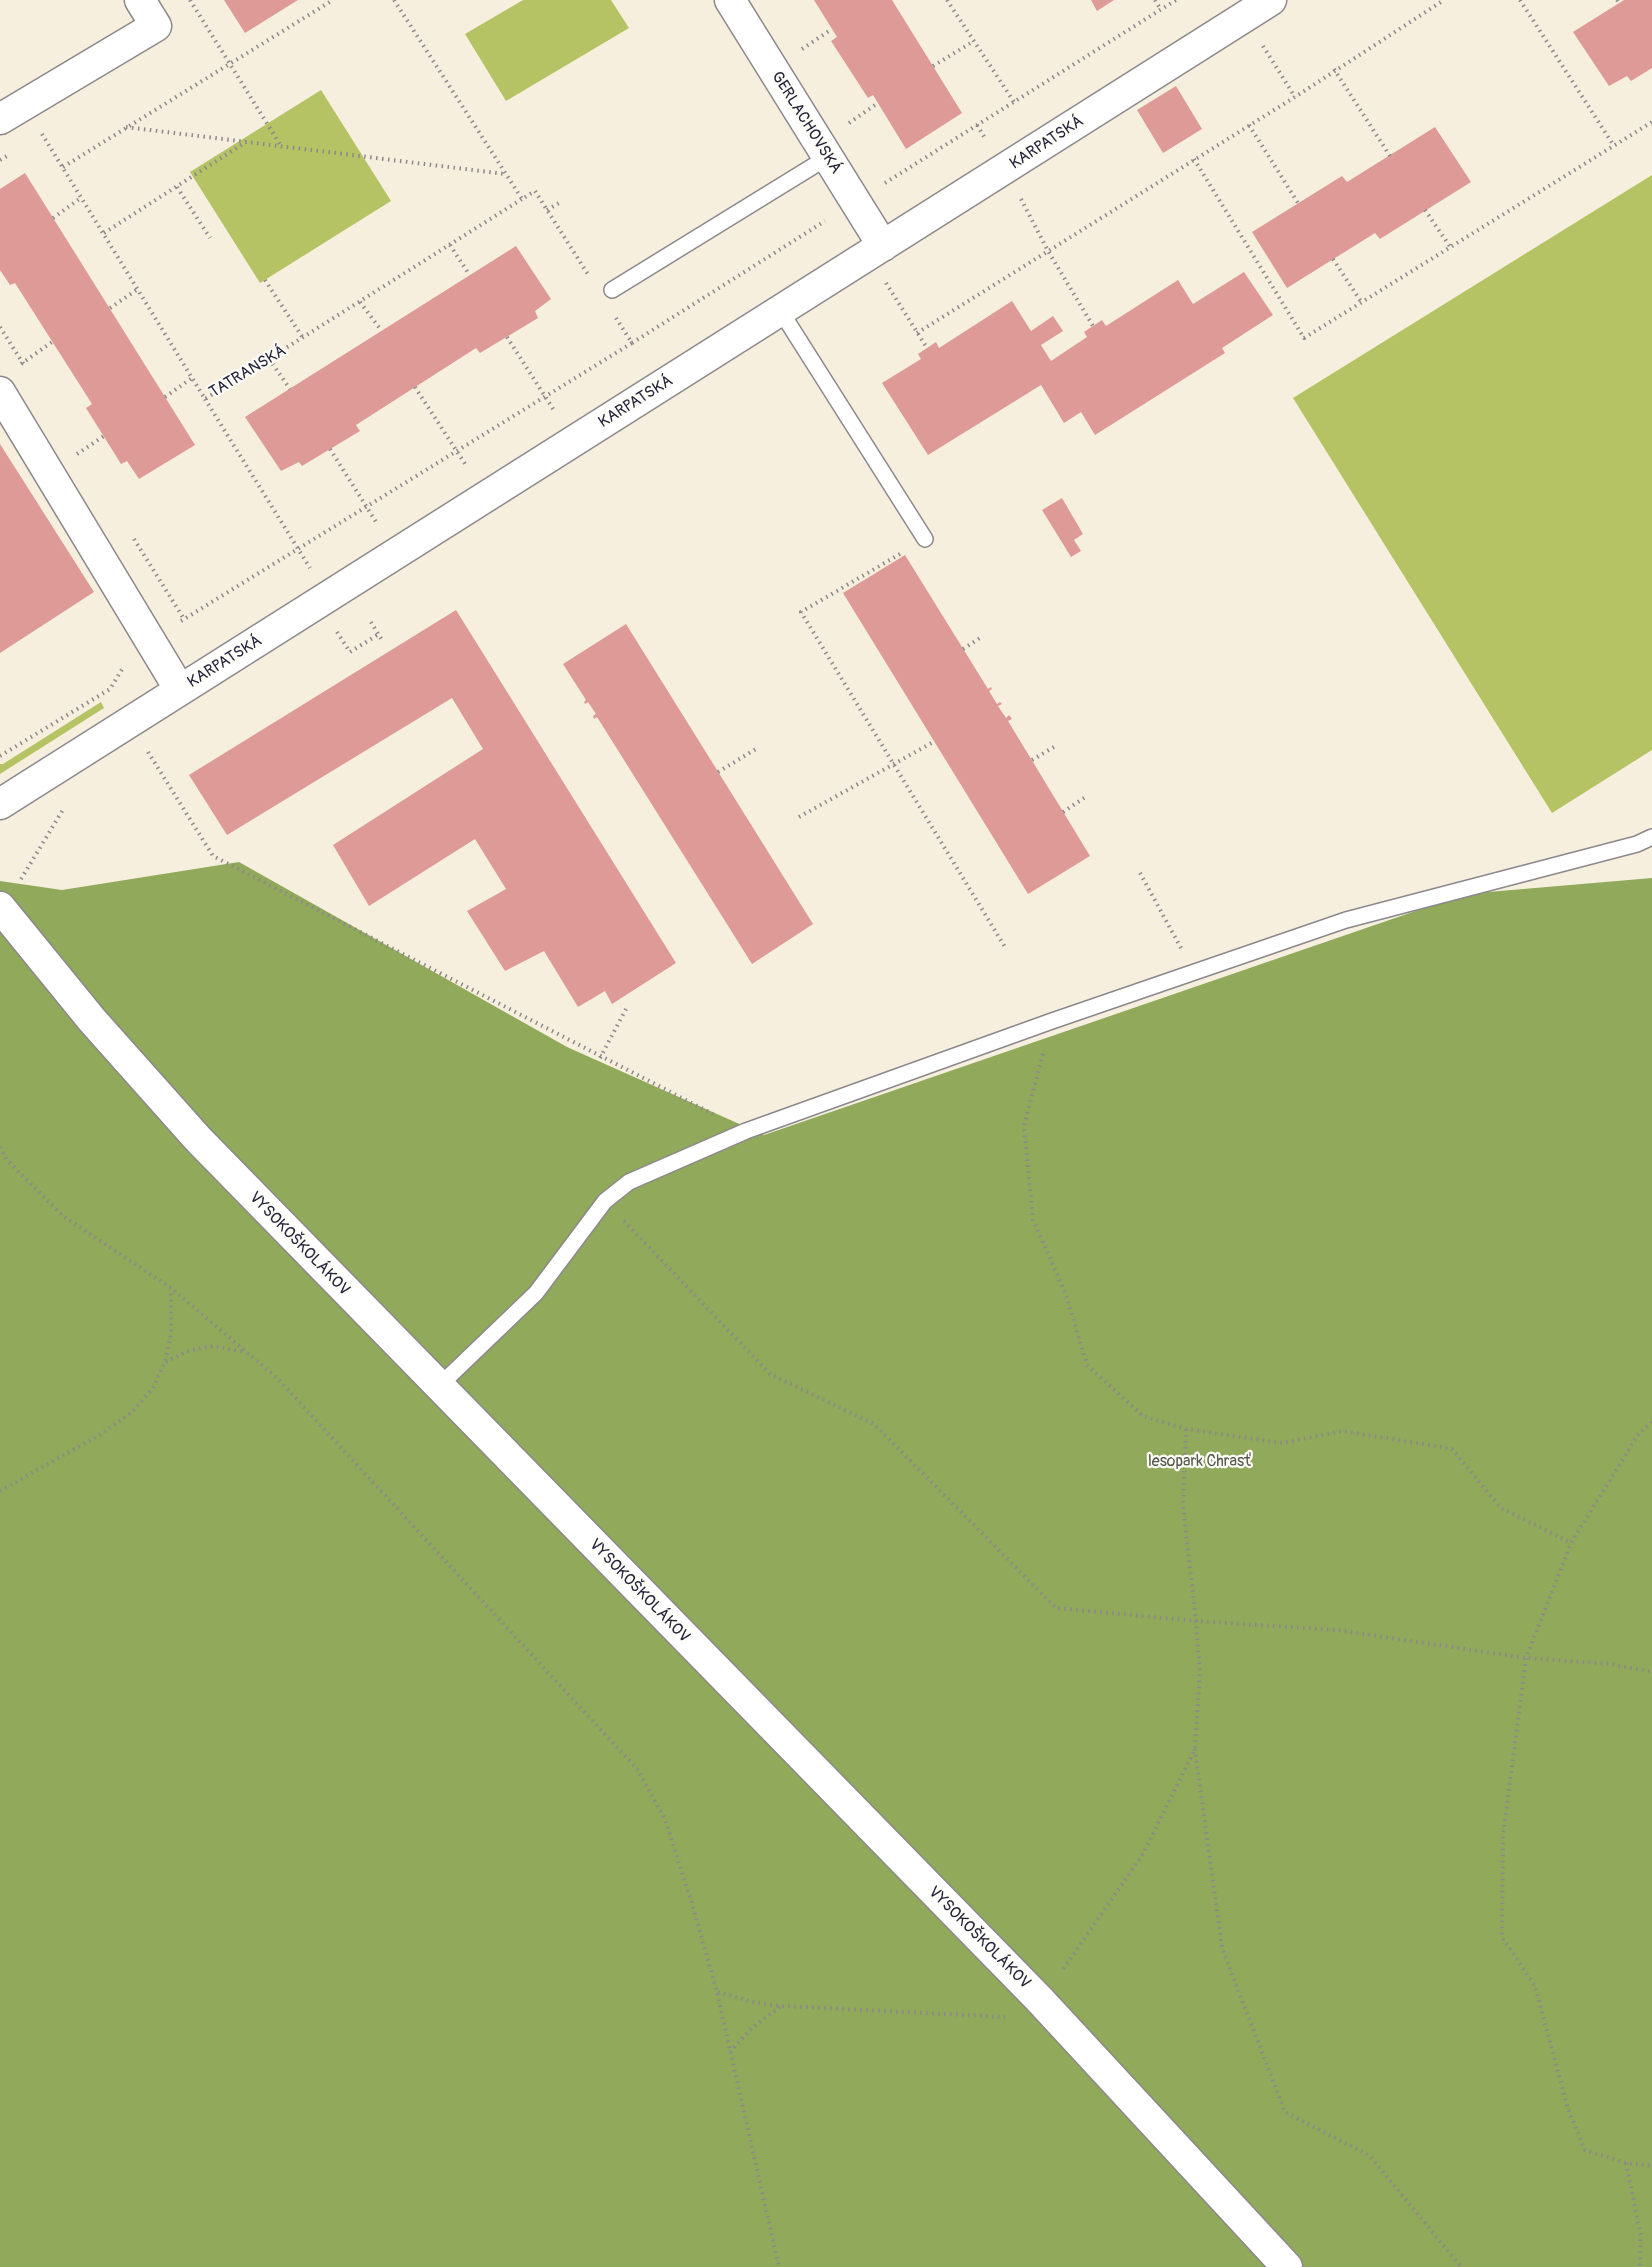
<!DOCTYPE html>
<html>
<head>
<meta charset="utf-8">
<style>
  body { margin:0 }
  canvas { display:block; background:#f6efdd }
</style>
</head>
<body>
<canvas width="1652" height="2267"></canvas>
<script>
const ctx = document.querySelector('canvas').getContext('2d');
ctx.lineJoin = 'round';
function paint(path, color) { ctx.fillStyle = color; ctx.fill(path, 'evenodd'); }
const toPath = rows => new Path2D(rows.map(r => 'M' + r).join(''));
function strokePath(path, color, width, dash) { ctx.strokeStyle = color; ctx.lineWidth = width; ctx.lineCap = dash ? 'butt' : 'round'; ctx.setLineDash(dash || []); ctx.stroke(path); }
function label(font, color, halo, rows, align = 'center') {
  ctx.font = font + ' Pangolin,sans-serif'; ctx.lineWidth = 4.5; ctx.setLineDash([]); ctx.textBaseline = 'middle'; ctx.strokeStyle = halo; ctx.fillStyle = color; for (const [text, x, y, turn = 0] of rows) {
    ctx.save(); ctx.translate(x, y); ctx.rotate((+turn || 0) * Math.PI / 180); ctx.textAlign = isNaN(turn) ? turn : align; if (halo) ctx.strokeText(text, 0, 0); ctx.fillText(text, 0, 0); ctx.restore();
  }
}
const green = toPath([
  [523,0,611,0,629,28,506,101,465,34],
  [321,90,391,201,260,283,190,172],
  [1652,175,1652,750,1552,813,1293,398],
  [101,702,104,708,0,774,0,764,3,764]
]);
const forest = toPath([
  [239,862,567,1047,764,1135,1465,894,1652,878,1652,2267,0,2267,0,881,62,890]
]);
const building = toPath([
  [224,0,298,0,245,33],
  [814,0,892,0,962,113,906,149,873,95,868,98,831,41,837,37],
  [1091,0,1114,0,1097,11],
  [1624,0,1652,0,1652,68,1631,81,1627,76,1609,86,1573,32],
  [1176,86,1202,129,1163,153,1137,110],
  [1435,127,1471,182,1380,239,1375,233,1287,288,1252,232,1342,176,1347,182],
  [25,173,195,445,139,479,127,461,121,464,86,408,92,404,15,283,10,285,0,270,0,189],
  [516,246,551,299,535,311,538,318,480,353,476,348,356,425,360,431,302,466,299,462,281,471,245,417],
  [1244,272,1273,315,1222,348,1225,353,1095,435,1081,412,1064,423,1041,385,928,455,882,383,921,359,918,354,936,342,939,348,1012,301,1031,331,1053,316,1063,331,1041,345,1051,361,1087,337,1084,332,1102,320,1106,326,1178,280,1193,304],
  [0,444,94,592,0,653],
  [1062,498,1083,534,1074,540,1081,551,1071,557,1042,510],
  [905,555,988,689,991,687,992,689,989,691,997,704,1000,702,1002,704,998,706,1006,718,1009,715,1012,719,1008,721,1090,856,1028,894,843,593],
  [456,610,676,963,612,1004,605,991,578,1007,544,951,505,971,467,911,506,889,475,839,369,906,333,845,483,749,452,698,227,835,189,775],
  [626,624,813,924,752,964,597,717,594,719,593,716,596,714,588,702,585,704,584,702,586,700,563,664]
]);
const path = toPath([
  [190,0,281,146],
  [394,0,522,199,535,191,589,276],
  [947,0,1014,102],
  [1155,0,1161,10],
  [1520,0,1614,146],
  [1617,0,1619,3],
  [1263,46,1295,97],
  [802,49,832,29],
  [933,66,974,41],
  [1334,69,1390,156],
  [849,123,878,103],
  [977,125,986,140],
  [1249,125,1298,203],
  [126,127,505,174],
  [42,134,205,399,522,199],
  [1194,159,1304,338,1652,122],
  [0,160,9,155],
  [63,167,333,0],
  [885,183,1176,0],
  [177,187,210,238],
  [1021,199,1048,251,1093,326],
  [547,210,559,203],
  [1425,210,1451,248],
  [53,218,82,197],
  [104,233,246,142],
  [450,245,469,274],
  [1333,259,1362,303],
  [265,280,303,338],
  [886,283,927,348],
  [360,302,381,330],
  [110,308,138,289],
  [0,327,24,365],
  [917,333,1295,97,1444,0],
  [507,337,555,412],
  [632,343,825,221],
  [269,359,290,389],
  [21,364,52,342],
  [415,387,467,467],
  [165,397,192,378],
  [205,399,310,568],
  [330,449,378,525],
  [77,454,104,436],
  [134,539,184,619],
  [900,554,801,612,1005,947],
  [181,621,632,343,616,318],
  [371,622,382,640],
  [337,632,350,652,379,634],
  [963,649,983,636],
  [148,752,213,856,713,1114],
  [0,756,110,689,124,666],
  [1032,760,1054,747],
  [718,772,756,749],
  [1063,812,1087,796],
  [799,817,935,741],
  [1140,873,1181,948],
  [21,879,64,808],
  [1043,1054,1024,1125,1033,1220,1065,1292,1087,1365,1143,1416,1186,1429,1282,1443,1343,1431,1452,1449,1501,1508,1571,1543],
  [600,1058,626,1009],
  [0,1147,7,1160,63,1216,171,1288,277,1378,637,1769,665,1819,693,1907,717,1992,779,2267],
  [624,1221,770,1374,874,1424,1056,1608,1196,1621,1200,1672,1195,1749,1143,1854,1062,1971],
  [166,1362,187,1351,213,1346,245,1352],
  [1652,1422,1638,1435,1571,1543,1526,1658,1503,1836,1502,1937,1535,1986,1568,2109,1585,2150,1626,2163,1652,2166],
  [1186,1429,1183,1506,1196,1621,1336,1630,1526,1658,1610,1664,1652,1672],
  [0,1491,101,1434,132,1412,153,1388,165,1362,171,1333,171,1289],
  [1195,1749,1222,1948,1285,2112,1370,2156,1461,2267],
  [718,1992,756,2003,781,2006,1005,2017],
  [730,2052,752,2028,780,2007],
  [1626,2163,1641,2236,1640,2267]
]);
const lane = toPath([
  [612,290,828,157],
  [780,310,925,539],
  [438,1387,536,1293,605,1201,629,1182,746,1131,1052,1021,1346,920,1637,844,1652,837]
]);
const street = toPath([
  [730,0,883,246],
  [0,119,156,26,140,0],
  [0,392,180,690],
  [0,804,1271,0],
  [0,907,92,1020,198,1139,1039,1999,1287,2267]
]);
const streetNames = [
  ["GERLACHOVSKÁ",806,123,58],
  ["KARPATSKÁ",1047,143,-33],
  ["TATRANSKÁ",248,372,-31],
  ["KARPATSKÁ",636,402,-32],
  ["KARPATSKÁ",225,662,-32],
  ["VYSOKOŠKOLÁKOV",299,1244,46],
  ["VYSOKOŠKOLÁKOV",639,1591,46],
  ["VYSOKOŠKOLÁKOV",979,1938,45]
];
const parkNames = [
  ["lesopark Chrasť",1200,1462]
];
paint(green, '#b5c365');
paint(forest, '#90a95a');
paint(building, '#de9a96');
strokePath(lane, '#8c888c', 18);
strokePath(street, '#8c888c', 33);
strokePath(path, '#8c888c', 4, [1.5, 4.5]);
strokePath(lane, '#fff', 15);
strokePath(street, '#fff', 30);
label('16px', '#22223b', '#fdfcf7', streetNames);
label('16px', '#555a4a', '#fdfcf7', parkNames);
</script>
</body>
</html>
